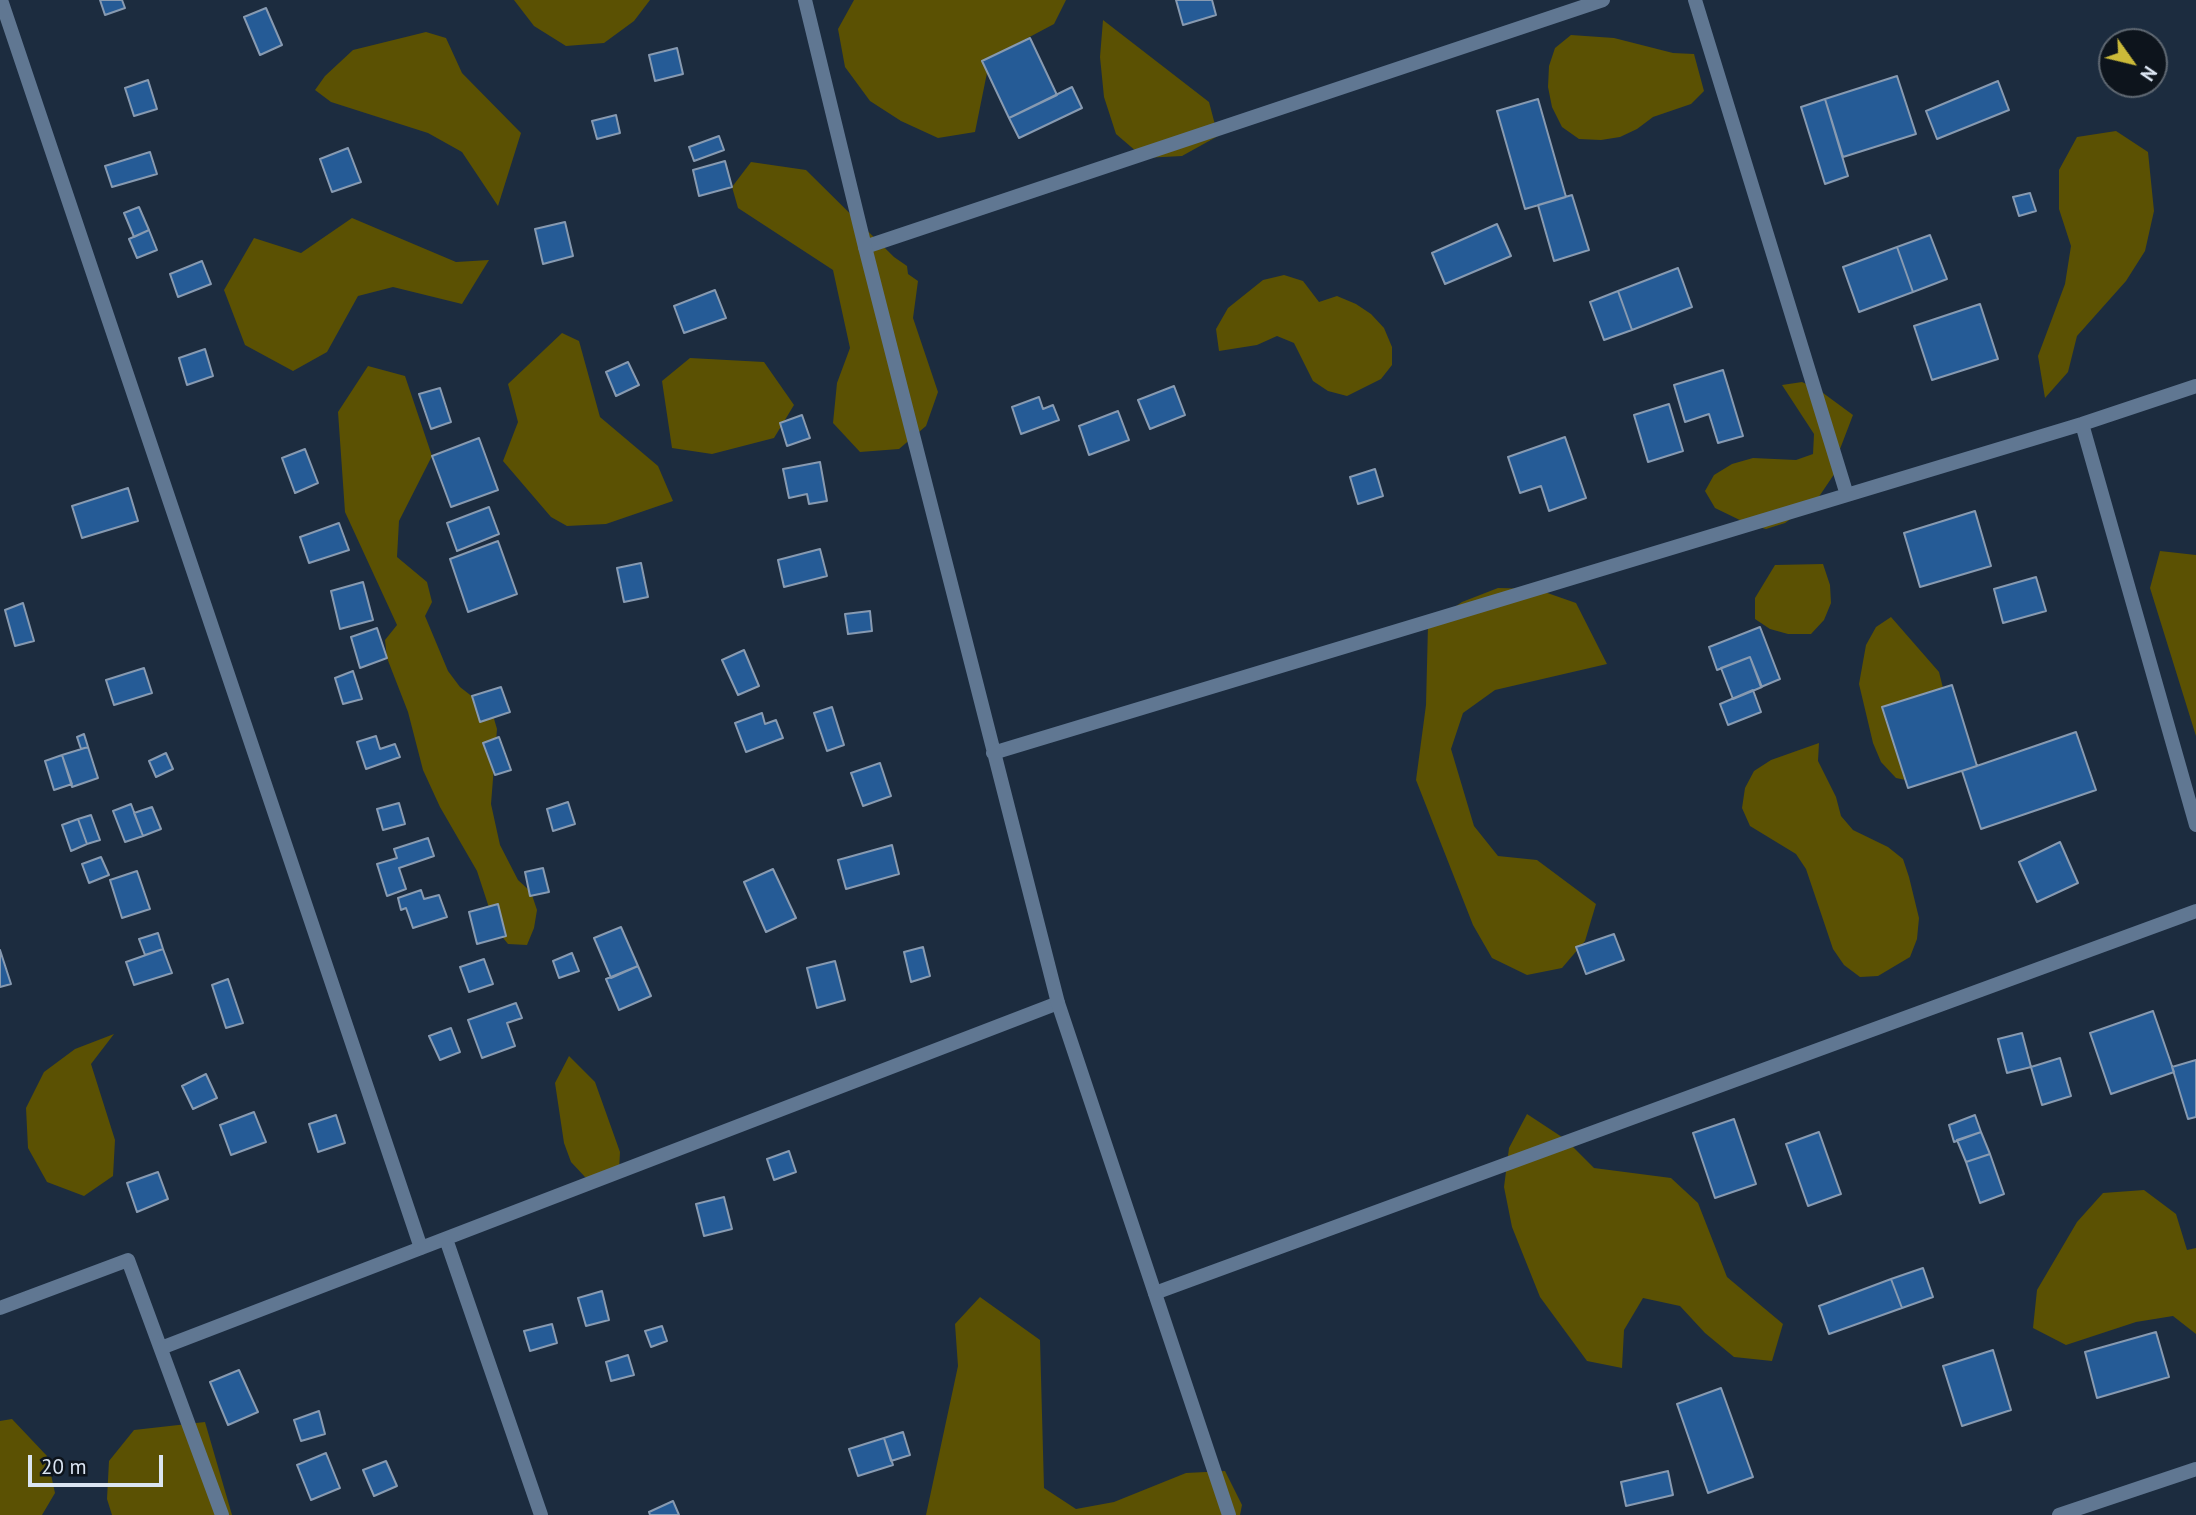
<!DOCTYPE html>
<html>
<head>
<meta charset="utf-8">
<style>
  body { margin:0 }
  #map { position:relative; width:2196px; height:1515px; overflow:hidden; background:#1c2c3f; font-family:"PT Sans",sans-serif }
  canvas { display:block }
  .north { position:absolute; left:2098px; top:28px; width:70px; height:70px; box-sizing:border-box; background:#0d141c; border:2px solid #5f6872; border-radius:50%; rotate:124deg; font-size:19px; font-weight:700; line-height:28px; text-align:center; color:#dbe5f2 }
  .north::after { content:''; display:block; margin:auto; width:24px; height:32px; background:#cbba39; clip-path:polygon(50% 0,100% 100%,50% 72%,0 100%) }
  .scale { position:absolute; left:28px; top:1455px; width:135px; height:32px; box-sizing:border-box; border:4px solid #dbe5f2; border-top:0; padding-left:9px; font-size:21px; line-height:24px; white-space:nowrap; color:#dbe5f2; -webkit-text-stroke:5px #0d141c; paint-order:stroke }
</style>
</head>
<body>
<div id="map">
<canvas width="2196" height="1515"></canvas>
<div class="north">N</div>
<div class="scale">20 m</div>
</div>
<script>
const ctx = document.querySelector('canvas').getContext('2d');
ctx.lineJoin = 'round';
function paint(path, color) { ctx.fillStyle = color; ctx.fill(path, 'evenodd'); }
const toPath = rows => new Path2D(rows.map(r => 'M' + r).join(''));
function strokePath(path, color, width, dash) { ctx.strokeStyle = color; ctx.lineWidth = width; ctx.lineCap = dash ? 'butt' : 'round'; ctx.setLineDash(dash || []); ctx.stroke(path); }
const forest = toPath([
  [514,0,650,0,634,21,604,43,566,46,534,26],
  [854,0,1066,0,1054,24,990,58,975,132,938,138,901,121,870,101,845,67,838,29],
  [1103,20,1209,102,1218,136,1182,156,1144,158,1116,134,1104,97,1100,57],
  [426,32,446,38,462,73,521,133,498,206,462,152,428,133,331,102,315,90,325,76,353,50],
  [1571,35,1614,38,1673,53,1694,54,1704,91,1691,104,1653,117,1637,129,1620,137,1601,140,1579,139,1562,127,1552,107,1548,87,1549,66,1555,48],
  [2116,131,2148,152,2154,211,2145,251,2126,281,2077,336,2068,372,2045,398,2038,356,2065,284,2071,246,2059,209,2059,170,2077,137],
  [751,162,806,170,894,257,907,266,908,274,918,281,913,318,938,392,926,426,899,449,860,452,833,423,837,383,850,348,833,270,738,208,732,187],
  [352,218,456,262,489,260,462,304,393,287,358,296,327,352,293,371,245,345,224,290,254,238,301,253],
  [1284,275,1303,281,1319,302,1337,296,1356,304,1371,314,1384,328,1392,347,1392,365,1381,379,1347,396,1328,391,1313,381,1294,343,1277,336,1257,345,1219,351,1216,329,1228,308,1263,280],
  [562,333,579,341,600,417,658,466,673,501,606,524,567,526,551,517,503,461,518,422,508,384],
  [690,358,764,362,794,405,774,438,712,454,672,448,662,381],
  [368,366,405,376,432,456,399,521,397,557,427,582,432,602,425,616,448,671,460,687,492,712,497,729,491,804,500,845,518,880,531,892,537,910,534,928,527,945,508,944,496,929,477,871,440,807,423,770,408,712,387,658,385,640,397,625,345,512,338,412],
  [1802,382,1819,390,1853,415,1840,449,1839,467,1816,501,1785,523,1766,529,1748,524,1715,508,1705,491,1714,475,1732,464,1753,458,1796,460,1813,454,1814,434,1782,385],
  [2160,551,2196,555,2196,736,2150,588],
  [1823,564,1830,585,1831,603,1824,620,1811,634,1788,634,1770,629,1755,619,1755,598,1775,565],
  [1498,588,1536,589,1576,603,1607,664,1495,690,1463,713,1451,749,1474,826,1498,856,1537,860,1596,904,1585,941,1562,968,1527,975,1492,958,1473,925,1416,780,1426,705,1428,625,1462,602],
  [1891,617,1939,672,1944,692,1915,782,1896,778,1881,762,1873,743,1859,684,1866,645,1876,627],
  [1819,743,1818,761,1836,797,1841,816,1853,830,1888,847,1903,859,1909,877,1919,918,1917,939,1910,957,1878,976,1860,977,1844,965,1833,949,1806,869,1796,854,1750,826,1742,808,1745,788,1754,771,1771,760],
  [114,1034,91,1064,115,1140,113,1176,84,1196,47,1182,28,1148,26,1108,44,1072,75,1049],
  [569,1056,595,1082,620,1152,619,1171,604,1181,585,1177,571,1162,564,1143,555,1083],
  [1527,1114,1565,1139,1594,1168,1671,1178,1698,1203,1727,1277,1783,1324,1772,1361,1734,1357,1705,1333,1680,1306,1643,1298,1624,1330,1622,1368,1587,1361,1540,1297,1512,1227,1504,1187,1509,1148],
  [2144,1190,2176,1214,2187,1250,2196,1248,2196,1334,2173,1316,2136,1322,2066,1345,2033,1328,2037,1290,2077,1222,2103,1193],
  [980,1297,1040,1340,1044,1488,1076,1509,1114,1502,1186,1473,1225,1471,1242,1505,1240,1515,926,1515,958,1366,955,1324],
  [12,1419,47,1456,55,1493,42,1515,0,1515,0,1421],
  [205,1422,232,1515,112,1515,107,1499,109,1461,134,1430]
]);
const building = toPath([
  [100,0,122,0,125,8,105,15,100,0],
  [1176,0,1212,0,1216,15,1183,25,1176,0],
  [266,8,282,45,260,55,244,17,266,8],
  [1030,38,1057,95,1009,118,982,61,1030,38],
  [677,48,683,74,655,81,649,55,677,48],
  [1897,76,1916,134,1843,157,1825,99,1897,76],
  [148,80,157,109,134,116,125,88,148,80],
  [1998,81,2009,110,1937,139,1926,111,1998,81],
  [1072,87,1082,108,1019,138,1009,118,1072,87],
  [1538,99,1566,197,1525,209,1497,111,1538,99],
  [1825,99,1848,176,1825,184,1801,107,1825,99],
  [616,115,620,133,597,139,592,121,616,115],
  [719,136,724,150,694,161,689,147,719,136],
  [348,148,361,182,332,192,320,159,348,148],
  [150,152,157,174,112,187,105,166,150,152],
  [725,161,732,187,699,196,693,170,725,161],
  [2030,193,2036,211,2019,216,2013,197,2030,193],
  [1572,195,1589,250,1554,261,1538,205,1572,195],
  [139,207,149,230,134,237,124,213,139,207],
  [565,222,573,256,543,264,535,229,565,222],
  [1497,224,1511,256,1445,284,1432,253,1497,224],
  [149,230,157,250,137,258,129,239,149,230],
  [1930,235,1947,279,1913,292,1897,247,1930,235],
  [1897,247,1913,292,1859,312,1843,267,1897,247],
  [202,261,211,284,178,297,170,274,202,261],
  [1678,268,1692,307,1632,330,1618,291,1678,268],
  [715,290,726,318,684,333,674,306,715,290],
  [1618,291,1632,330,1604,340,1590,302,1618,291],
  [1980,304,1998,359,1932,380,1914,326,1980,304],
  [205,349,213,376,187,385,179,358,205,349],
  [628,362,639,385,616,396,606,372,628,362],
  [1723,370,1743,436,1718,443,1709,414,1685,422,1674,385,1723,370],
  [1174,386,1185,415,1150,429,1138,400,1174,386],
  [440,388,451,422,431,429,419,394,440,388],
  [1039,397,1043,409,1053,405,1059,420,1021,434,1012,407,1039,397],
  [1669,404,1683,451,1648,462,1634,415,1669,404],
  [1118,411,1129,440,1089,455,1079,426,1118,411],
  [802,415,810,438,787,446,780,423,802,415],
  [1565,437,1586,498,1549,511,1541,486,1520,493,1508,457,1565,437],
  [479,438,498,490,451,507,432,456,479,438],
  [305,449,318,483,295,493,282,458,305,449],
  [820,462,827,501,809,504,807,494,789,498,783,469,820,462],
  [1375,469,1383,496,1358,504,1350,477,1375,469],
  [128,488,138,521,82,538,72,506,128,488],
  [489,507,499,534,457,551,447,523,489,507],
  [1975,511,1991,566,1920,587,1904,533,1975,511],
  [339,523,349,550,309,563,300,537,339,523],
  [498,541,517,594,468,612,450,559,498,541],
  [820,549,827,576,784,587,778,560,820,549],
  [641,563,648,597,624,602,617,568,641,563],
  [2036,577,2046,611,2003,623,1994,589,2036,577],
  [363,582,373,620,340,629,331,591,363,582],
  [23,603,34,641,15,646,5,610,23,603],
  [870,611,872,631,848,634,845,614,870,611],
  [1760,627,1780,679,1761,687,1750,657,1717,670,1709,647,1760,627],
  [377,628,387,658,360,668,351,637,377,628],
  [744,650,759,686,738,695,722,660,744,650],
  [1750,657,1762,687,1733,699,1721,668,1750,657],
  [144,668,152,693,114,705,106,680,144,668],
  [353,671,362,699,343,704,335,678,353,671],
  [1952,685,1977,766,1908,788,1882,707,1952,685],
  [501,687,510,712,480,722,472,696,501,687],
  [1753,690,1761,712,1728,725,1720,704,1753,690],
  [832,707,844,745,827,751,814,713,832,707],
  [762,713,765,724,776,720,783,738,746,752,735,723,762,713],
  [2076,732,2096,790,1981,829,1962,771,2076,732],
  [84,734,88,747,81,749,77,737,84,734],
  [376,736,380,749,395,744,400,757,366,769,357,742,376,736],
  [499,737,511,770,495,775,483,743,499,737],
  [88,747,98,778,72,787,62,755,88,747],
  [166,753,173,769,156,777,149,761,166,753],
  [62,755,72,784,54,790,45,761,62,755],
  [880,763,891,796,863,806,851,773,880,763],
  [568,802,575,824,553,831,547,809,568,802],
  [399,803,405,824,383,830,377,809,399,803],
  [131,804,143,836,125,842,113,811,131,804],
  [152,807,161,829,143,836,134,813,152,807],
  [91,815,100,840,87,844,78,819,91,815],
  [78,819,87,844,71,851,62,825,78,819],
  [428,838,434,856,399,868,406,889,387,896,377,864,397,858,394,849,428,838],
  [2060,842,2078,883,2037,902,2019,862,2060,842],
  [892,845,899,874,846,889,838,860,892,845],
  [101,857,109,875,89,883,82,864,101,857],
  [543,868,549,892,530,896,525,872,543,868],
  [773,869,796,918,766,932,744,882,773,869],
  [137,871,150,909,122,918,110,880,137,871],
  [421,890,424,899,439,895,447,917,413,928,406,908,401,910,398,898,421,890],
  [498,904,506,936,477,944,469,912,498,904],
  [621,927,638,966,611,978,594,938,621,927],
  [158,933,163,949,145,955,139,939,158,933],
  [1614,934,1624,960,1586,974,1576,947,1614,934],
  [923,947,930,976,911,982,904,952,923,947],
  [163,949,172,973,134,985,126,962,163,949],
  [0,950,11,984,0,987,0,950],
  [572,953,579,971,559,978,553,961,572,953],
  [484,959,493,984,469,992,460,967,484,959],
  [835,961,845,1000,817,1008,807,968,835,961],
  [638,966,651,996,619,1010,606,979,638,966],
  [228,979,243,1023,226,1028,212,985,228,979],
  [516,1003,522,1018,507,1023,515,1046,482,1058,468,1020,516,1003],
  [2153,1011,2174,1072,2111,1094,2090,1033,2153,1011],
  [451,1028,460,1052,440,1060,429,1036,451,1028],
  [2022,1033,2031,1067,2007,1073,1998,1039,2022,1033],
  [2060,1058,2071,1096,2042,1105,2031,1067,2060,1058],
  [2196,1060,2196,1117,2188,1119,2172,1067,2196,1060],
  [206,1074,217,1098,193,1109,182,1086,206,1074],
  [254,1112,266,1142,231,1155,220,1125,254,1112],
  [336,1115,345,1143,318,1152,309,1124,336,1115],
  [1975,1115,1981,1132,1954,1142,1949,1125,1975,1115],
  [1734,1119,1756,1184,1715,1198,1693,1133,1734,1119],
  [1819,1132,1841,1194,1808,1206,1786,1144,1819,1132],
  [1981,1132,1990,1154,1966,1162,1957,1140,1981,1132],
  [789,1151,796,1172,774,1180,767,1159,789,1151],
  [1990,1154,2004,1194,1980,1203,1966,1162,1990,1154],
  [158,1172,168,1199,137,1212,127,1183,158,1172],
  [724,1197,732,1229,704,1236,696,1204,724,1197],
  [1923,1268,1933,1297,1902,1308,1891,1279,1923,1268],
  [1891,1279,1902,1308,1829,1334,1819,1306,1891,1279],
  [602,1291,609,1320,586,1326,578,1298,602,1291],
  [552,1324,557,1343,530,1351,524,1331,552,1324],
  [662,1326,667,1341,651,1347,645,1331,662,1326],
  [2156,1332,2169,1377,2097,1398,2085,1352,2156,1332],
  [1993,1350,2011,1410,1962,1426,1943,1366,1993,1350],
  [628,1355,634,1375,611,1381,606,1362,628,1355],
  [239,1370,258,1412,228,1425,210,1382,239,1370],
  [1721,1388,1753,1477,1708,1493,1677,1404,1721,1388],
  [319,1411,325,1434,301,1441,294,1420,319,1411],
  [903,1432,910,1455,891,1461,884,1438,903,1432],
  [884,1438,893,1465,858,1476,849,1449,884,1438],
  [326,1453,340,1488,311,1500,297,1465,326,1453],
  [386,1461,397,1486,374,1496,363,1470,386,1461],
  [1668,1471,1673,1495,1626,1506,1621,1482,1668,1471],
  [673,1501,679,1515,650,1515,649,1512,673,1501]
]);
const service = toPath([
  [1,0,421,1248],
  [865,247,1603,0],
  [446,1239,541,1515],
  [1155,1293,2196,911],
  [0,1308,128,1260,222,1515],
  [161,1348,1058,1003],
  [2059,1515,2196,1469]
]);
const minor = toPath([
  [805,0,865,247,1058,1003,1229,1515],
  [1695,0,1847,495],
  [2082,424,2196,825],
  [993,753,2082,424,2196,386]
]);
paint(forest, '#5b5103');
paint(building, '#255b96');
strokePath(building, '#879ab1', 2);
strokePath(service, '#607792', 14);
strokePath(minor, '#607792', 14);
</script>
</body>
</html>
